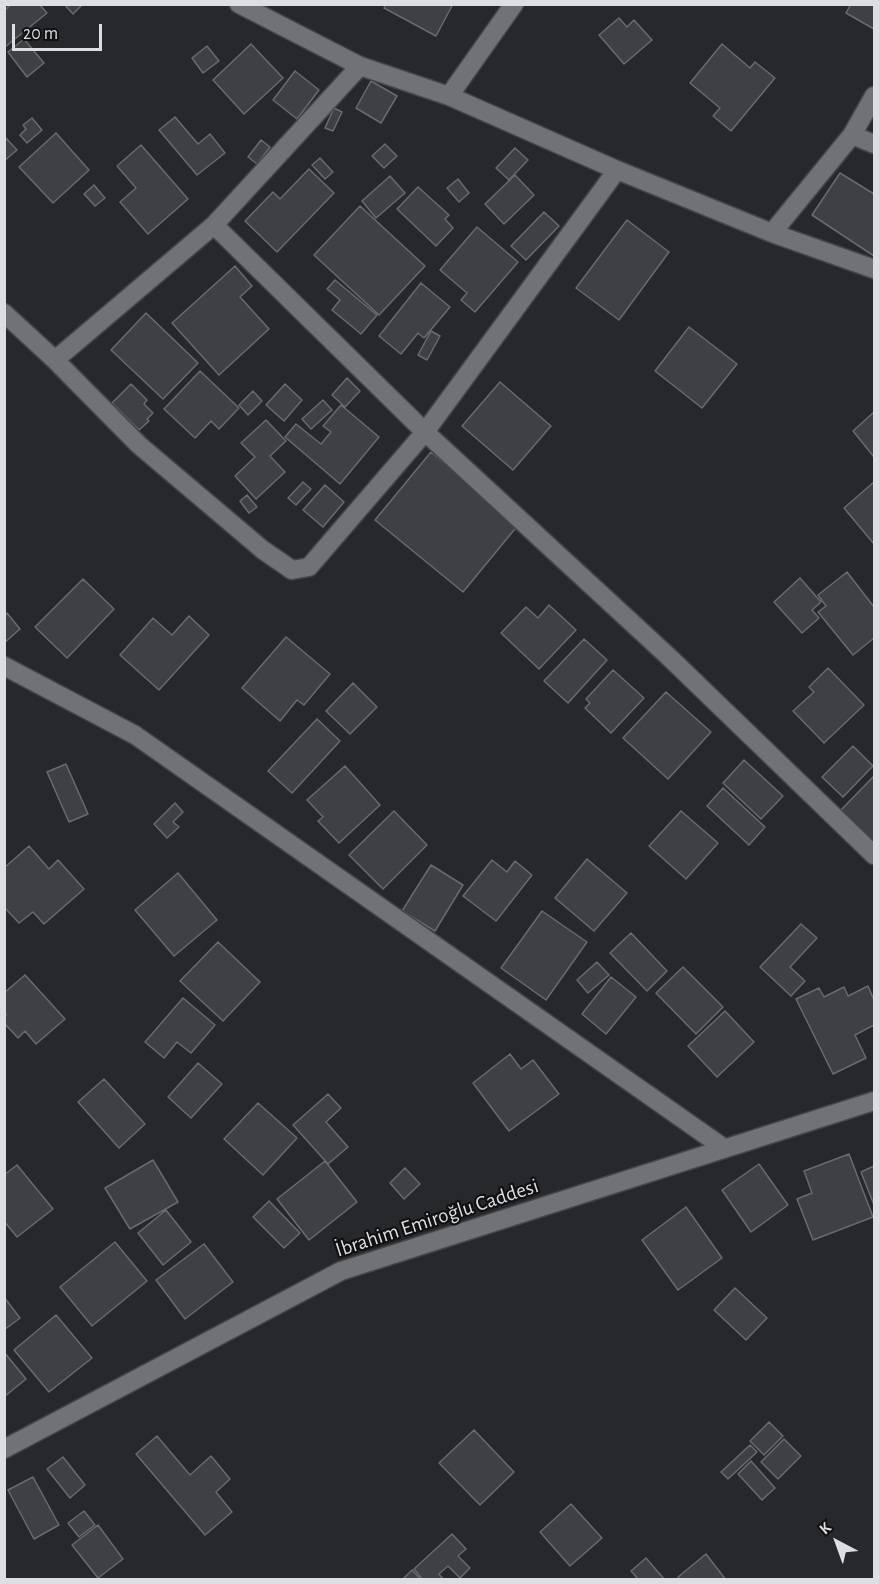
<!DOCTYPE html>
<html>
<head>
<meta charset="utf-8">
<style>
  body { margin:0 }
  #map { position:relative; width:879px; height:1584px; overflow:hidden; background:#27282c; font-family:"Alegreya Sans",sans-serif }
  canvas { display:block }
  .frame { position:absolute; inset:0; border:6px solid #dddee1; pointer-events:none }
  .north { position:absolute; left:807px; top:1512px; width:60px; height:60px; -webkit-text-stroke:4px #111113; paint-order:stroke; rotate:319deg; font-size:16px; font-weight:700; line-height:24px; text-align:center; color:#dddee1 }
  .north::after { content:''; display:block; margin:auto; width:21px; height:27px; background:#dddee1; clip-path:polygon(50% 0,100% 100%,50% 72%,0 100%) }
  .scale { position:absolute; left:12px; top:24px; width:90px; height:27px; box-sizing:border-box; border:3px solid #dddee1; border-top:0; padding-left:8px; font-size:18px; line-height:21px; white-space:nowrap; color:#dddee1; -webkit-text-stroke:4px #111113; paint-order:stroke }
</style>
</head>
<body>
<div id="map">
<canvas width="879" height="1584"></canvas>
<div class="frame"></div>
<div class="north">K</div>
<div class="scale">20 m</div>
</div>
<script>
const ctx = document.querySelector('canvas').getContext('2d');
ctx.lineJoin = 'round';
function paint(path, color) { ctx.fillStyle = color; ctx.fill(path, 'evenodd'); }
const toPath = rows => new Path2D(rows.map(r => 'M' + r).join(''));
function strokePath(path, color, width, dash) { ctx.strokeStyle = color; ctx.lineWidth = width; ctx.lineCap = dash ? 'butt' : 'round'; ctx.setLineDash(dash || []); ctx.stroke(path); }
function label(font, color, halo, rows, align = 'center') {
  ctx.font = font + ' "Alegreya Sans",sans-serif'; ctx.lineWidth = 4.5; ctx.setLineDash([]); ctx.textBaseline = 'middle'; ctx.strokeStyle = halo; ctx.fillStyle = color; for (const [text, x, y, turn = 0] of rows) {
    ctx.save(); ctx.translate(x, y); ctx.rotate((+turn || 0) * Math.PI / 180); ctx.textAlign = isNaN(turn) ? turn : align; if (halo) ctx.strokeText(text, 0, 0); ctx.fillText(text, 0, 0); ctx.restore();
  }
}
const building = toPath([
  [11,4,39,4,47,13,5,47,4,11,11,4],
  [64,4,83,4,73,14,64,4],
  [386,4,453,4,436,36,384,8,386,4],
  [851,4,874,4,874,29,846,13,851,4],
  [619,18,627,27,634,20,652,40,624,64,599,35,619,18],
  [24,39,44,63,27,77,8,52,24,39],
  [251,44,283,78,244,114,213,80,251,44],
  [722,44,750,68,755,62,775,78,731,131,713,116,720,108,690,83,722,44],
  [207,46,219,61,203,73,192,58,207,46],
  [295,71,319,90,297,119,273,100,295,71],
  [371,81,397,96,381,123,356,108,371,81],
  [334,108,342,112,333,131,325,128,334,108],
  [175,117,198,144,210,134,225,153,197,175,159,130,175,117],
  [32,118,42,130,27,143,20,135,26,129,23,125,32,118],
  [56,133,89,170,53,203,19,167,56,133],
  [4,136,17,150,4,161,4,136],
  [261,140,270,147,257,164,248,157,261,140],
  [385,144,397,156,384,168,372,156,385,144],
  [141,145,188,199,148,234,120,202,136,188,117,166,141,145],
  [515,148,528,160,509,180,496,168,515,148],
  [320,158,333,172,325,179,312,165,320,158],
  [309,169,334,193,277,252,245,221,273,192,280,199,309,169],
  [840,173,874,194,874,256,812,215,840,173],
  [515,175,534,195,504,224,485,204,515,175],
  [390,176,405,193,376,218,362,201,390,176],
  [458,179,469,193,459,202,447,188,458,179],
  [94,185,105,198,95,206,84,194,94,185],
  [418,187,449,215,445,219,453,228,436,246,397,209,418,187],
  [360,206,425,266,379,315,314,255,360,206],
  [544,212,559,226,526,260,511,246,544,212],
  [627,220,669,252,619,320,576,288,627,220],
  [477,227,518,262,475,312,461,300,467,293,440,270,477,227],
  [235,266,252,286,240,297,269,329,219,375,172,323,235,266],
  [335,280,377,315,361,334,332,310,340,300,327,289,335,280],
  [421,283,450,307,424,338,418,333,401,354,379,336,421,283],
  [146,313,198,363,163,399,111,350,146,313],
  [689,327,737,364,702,408,655,371,689,327],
  [431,331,440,336,427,360,418,355,431,331],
  [200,371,239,408,219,429,211,421,195,438,164,409,200,371],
  [347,378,360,391,345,407,332,395,347,378],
  [500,382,551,426,513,470,462,426,500,382],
  [131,384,147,400,144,404,153,413,147,419,149,421,139,430,112,403,131,384],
  [285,384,302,400,284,421,266,405,285,384],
  [253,391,262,401,248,415,239,405,253,391],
  [323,400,332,410,311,429,302,419,323,400],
  [341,405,379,437,340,484,285,437,296,424,321,444,331,432,323,426,341,405],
  [874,412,874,457,853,431,874,412],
  [266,420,286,441,270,456,285,472,256,499,235,476,255,457,241,443,266,420],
  [431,452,519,524,463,592,375,520,431,452],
  [303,482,311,489,296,505,288,498,303,482],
  [874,482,874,544,844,508,874,482],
  [325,485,344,502,323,527,303,510,325,485],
  [247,495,257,507,249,513,240,501,247,495],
  [847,572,874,607,874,638,853,655,818,612,826,606,818,595,847,572],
  [800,578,821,602,812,610,819,618,802,633,774,602,800,578],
  [83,579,114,609,67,658,35,627,83,579],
  [549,605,576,630,539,669,501,633,526,607,538,618,549,605],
  [7,613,20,629,4,643,4,616,7,613],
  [189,616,209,635,159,690,120,655,153,618,172,635,189,616],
  [286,637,330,674,304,705,297,700,280,721,242,688,286,637],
  [584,639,607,660,568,703,544,681,584,639],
  [828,668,864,705,824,743,793,711,814,692,809,687,828,668],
  [613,670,644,698,611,733,585,708,590,703,586,699,613,670],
  [353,683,377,707,350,734,326,711,353,683],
  [666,692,711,732,668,779,623,738,666,692],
  [317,719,340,741,292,793,268,771,317,719],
  [853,746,873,766,843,797,822,777,853,746],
  [744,760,783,796,761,819,723,783,744,760],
  [66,764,88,814,69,822,47,772,66,764],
  [345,766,380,805,339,843,318,821,323,817,307,800,345,766],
  [874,776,874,845,840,811,874,776],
  [723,788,765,827,749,845,707,806,723,788],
  [175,803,183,812,173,822,179,827,167,838,154,824,175,803],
  [394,811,427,845,383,889,349,855,394,811],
  [681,811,718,843,686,879,649,846,681,811],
  [29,846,49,869,58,860,84,889,44,924,33,912,19,923,4,907,4,868,29,846],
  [587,859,627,893,594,931,555,898,587,859],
  [492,860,507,872,515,861,532,875,496,921,463,896,492,860],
  [431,865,463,885,435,931,402,911,431,865],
  [178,873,217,920,174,956,135,910,178,873],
  [542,911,587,942,546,1000,501,968,542,911],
  [801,924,817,938,790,967,805,981,791,996,760,967,801,924],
  [631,933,667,971,647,991,610,953,631,933],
  [218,942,260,982,223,1021,180,981,218,942],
  [597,962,609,975,588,993,577,980,597,962],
  [683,967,723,1007,696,1034,656,993,683,967],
  [25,975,65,1019,36,1044,25,1031,18,1038,4,1023,6,1014,4,1012,4,993,25,975],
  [611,977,636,997,606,1034,582,1014,611,977],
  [868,986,874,1000,874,1025,855,1035,866,1058,833,1074,796,999,819,988,824,997,844,987,848,996,868,986],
  [183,998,215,1025,191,1053,177,1042,164,1058,145,1042,183,998],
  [725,1011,754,1042,717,1077,688,1046,725,1011],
  [510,1054,521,1069,533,1060,559,1094,509,1131,473,1083,510,1054],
  [198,1063,222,1084,191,1118,168,1097,198,1063],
  [104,1079,145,1124,119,1148,78,1102,104,1079],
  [328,1094,341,1108,326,1122,348,1147,328,1164,293,1125,328,1094],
  [258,1103,297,1138,263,1175,224,1139,258,1103],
  [849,1154,873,1217,813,1240,797,1199,812,1193,804,1171,849,1154],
  [153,1160,178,1202,130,1229,105,1188,153,1160],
  [325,1161,357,1202,309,1240,277,1199,325,1161],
  [759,1164,788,1205,751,1232,722,1190,759,1164],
  [17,1165,53,1209,17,1237,4,1221,4,1175,17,1165],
  [874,1166,874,1205,861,1172,874,1166],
  [405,1168,420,1184,404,1199,390,1183,405,1168],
  [269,1201,300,1233,284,1248,253,1217,269,1201],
  [686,1207,722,1258,678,1290,642,1240,686,1207],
  [166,1210,191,1242,163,1265,138,1233,166,1210],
  [115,1242,147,1281,92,1326,60,1287,115,1242],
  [204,1244,233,1282,185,1319,156,1280,204,1244],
  [735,1288,767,1318,746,1340,714,1310,735,1288],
  [4,1297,20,1318,4,1330,4,1297],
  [56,1315,92,1358,49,1392,14,1350,56,1315],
  [4,1352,26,1379,4,1397,4,1352],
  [769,1422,783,1436,764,1455,750,1441,769,1422],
  [474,1430,514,1472,480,1505,439,1463,474,1430],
  [157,1436,190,1475,211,1456,230,1479,216,1492,232,1512,205,1535,136,1454,157,1436],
  [784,1439,801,1456,778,1479,761,1462,784,1439],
  [750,1445,757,1452,728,1479,721,1472,750,1445],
  [63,1457,85,1485,70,1498,47,1469,63,1457],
  [751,1461,775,1488,762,1500,738,1474,751,1461],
  [33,1477,59,1525,34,1539,8,1490,33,1477],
  [571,1504,602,1538,570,1566,540,1532,571,1504],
  [84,1511,95,1525,79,1537,68,1523,84,1511],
  [98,1525,123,1559,98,1578,72,1545,98,1525],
  [452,1534,466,1549,458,1556,470,1568,460,1578,448,1566,439,1574,444,1580,423,1580,414,1569,452,1534],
  [706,1554,726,1580,680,1580,678,1577,706,1554],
  [646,1558,665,1580,639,1580,631,1571,646,1558],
  [412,1570,421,1580,402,1580,412,1570]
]);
const minor = toPath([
  [449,96,514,4],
  [852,135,874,144],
  [617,170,772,233,874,269],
  [214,225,425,432,669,657,874,855],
  [772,233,852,135,874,96],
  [4,313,55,360,139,445,263,550,292,570,309,567,425,432,617,170,449,96,360,66,239,4],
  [55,360,214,225,360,66],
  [4,666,135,735,724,1148]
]);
const tertiary = toPath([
  [4,1449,341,1271,874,1101]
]);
const streetNames = [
  ["İbrahim Emiroğlu Caddesi",437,1218,-18]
];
paint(building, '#3e4044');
strokePath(building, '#696a6f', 1.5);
strokePath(minor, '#45464a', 21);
strokePath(tertiary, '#45464a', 21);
strokePath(minor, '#707277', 18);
strokePath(tertiary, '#707277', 18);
label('21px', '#dddee1', '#111113', streetNames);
</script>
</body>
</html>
